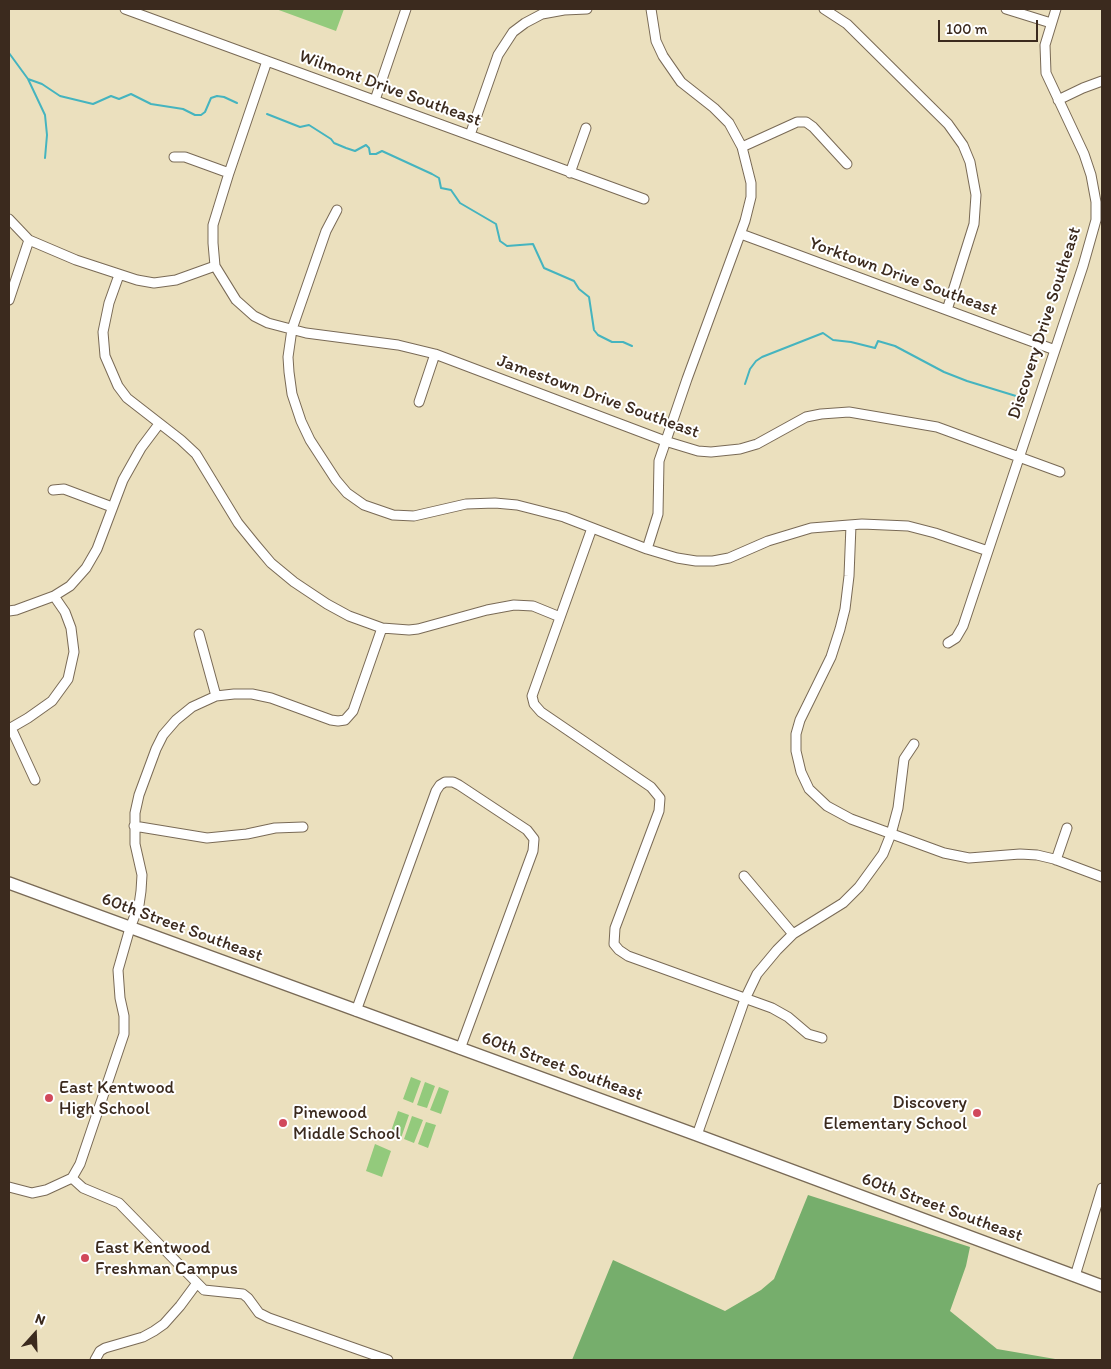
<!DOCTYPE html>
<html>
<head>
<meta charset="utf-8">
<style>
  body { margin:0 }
  #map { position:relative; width:1111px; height:1369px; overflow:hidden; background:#ebe0be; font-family:Itim,sans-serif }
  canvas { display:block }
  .frame { position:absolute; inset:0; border:10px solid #3b2a1e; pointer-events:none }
  .north { position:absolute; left:10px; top:1309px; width:50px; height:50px; -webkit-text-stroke:4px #fff; paint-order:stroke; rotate:20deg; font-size:14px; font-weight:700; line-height:20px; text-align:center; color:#3b2a1e }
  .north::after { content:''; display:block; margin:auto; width:18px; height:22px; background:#3b2a1e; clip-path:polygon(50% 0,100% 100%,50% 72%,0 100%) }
  .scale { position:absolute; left:938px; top:20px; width:100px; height:22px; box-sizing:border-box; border:2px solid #3b2a1e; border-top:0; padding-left:6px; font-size:15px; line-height:18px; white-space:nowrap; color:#3b2a1e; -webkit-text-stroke:4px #fff; paint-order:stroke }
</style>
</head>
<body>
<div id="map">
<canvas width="1111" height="1369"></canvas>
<div class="frame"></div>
<div class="north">N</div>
<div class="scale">100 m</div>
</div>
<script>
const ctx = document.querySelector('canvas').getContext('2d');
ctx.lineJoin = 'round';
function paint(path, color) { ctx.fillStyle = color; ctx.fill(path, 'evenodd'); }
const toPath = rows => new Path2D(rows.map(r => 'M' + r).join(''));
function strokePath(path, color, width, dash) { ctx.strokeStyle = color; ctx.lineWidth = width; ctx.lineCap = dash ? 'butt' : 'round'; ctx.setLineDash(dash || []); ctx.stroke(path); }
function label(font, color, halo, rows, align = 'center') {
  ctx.font = font + ' Itim,sans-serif'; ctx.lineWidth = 4; ctx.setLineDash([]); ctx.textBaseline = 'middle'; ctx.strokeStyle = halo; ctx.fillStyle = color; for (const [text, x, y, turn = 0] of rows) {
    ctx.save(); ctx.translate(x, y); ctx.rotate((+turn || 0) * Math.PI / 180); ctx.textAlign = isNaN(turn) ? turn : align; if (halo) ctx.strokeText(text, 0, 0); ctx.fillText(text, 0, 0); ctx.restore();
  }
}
const green = toPath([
  [276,9,344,9,336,31],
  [411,1077,421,1081,413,1103,403,1099],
  [425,1082,435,1086,427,1108,417,1105],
  [439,1087,449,1091,441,1114,430,1110],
  [398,1111,409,1115,401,1138,390,1134],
  [412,1116,423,1120,414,1143,404,1139],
  [426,1122,436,1125,428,1148,418,1144],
  [375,1144,391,1151,382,1177,366,1171]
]);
const forest = toPath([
  [808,1195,970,1247,966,1266,950,1311,997,1349,1061,1360,572,1360,613,1260,725,1311,761,1290,774,1279]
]);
const stream = toPath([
  [9,53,28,79,45,115,47,135,45,158],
  [28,79,42,84,60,96,93,104,111,96,119,99,131,94,151,104,183,109,195,115,201,115,205,112,211,98,217,96,224,97,237,103],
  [267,114,300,127,309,125,331,139,334,143,346,148,355,151,366,145,369,148,370,154,376,154,382,151,432,174,439,178,441,188,451,190,460,203,496,224,500,241,507,246,533,244,544,268,574,281,579,289,589,297,594,330,598,335,612,342,623,342,632,346],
  [745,384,750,369,756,361,762,357,823,333,833,340,851,342,875,348,878,341,895,346,944,372,967,381,1016,396]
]);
const minor = toPath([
  [125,9,644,199],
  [824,9,847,24,948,124,963,145,970,162,976,195,974,224,947,310],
  [1006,9,1051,23],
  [267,61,229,173,213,225,213,243,215,266,236,300,254,316,268,323,306,333,398,345,435,354,665,441,698,451,711,452,740,449,757,444,806,417,821,414,849,412,937,427,1060,472],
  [375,100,406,9],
  [1058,100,1083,88,1102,81],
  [470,135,498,55,513,32,525,23,542,14,564,10,587,9],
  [742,147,797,122,806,122,813,127,847,164],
  [174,157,185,157,229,173],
  [570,173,586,128],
  [337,210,326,231,292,329,288,357,289,372,292,394,301,421,310,440,336,480,347,493,364,505,393,515,414,516,466,504,495,503,517,505,564,517,647,549,677,558,696,561,713,561,729,558,768,541,811,528,862,524,908,526,935,533,988,551],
  [9,219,29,240,76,260,137,280,154,283,176,280,215,266],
  [741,234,1055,350],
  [119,275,109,303,103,332,105,356,118,386,127,398,181,440,196,454,238,523,255,544,271,563,294,582,327,604,349,616,382,628,409,630,418,629,487,610,514,605,533,606,560,617],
  [9,300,29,240],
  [419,402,435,354],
  [53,490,64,489,112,507],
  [851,525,849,576,845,609,840,629,831,657,800,720,796,734,796,751,801,772,809,789,827,806,851,819,944,853,969,858,1020,854,1037,855,1054,859,1102,877],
  [592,528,532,696,534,704,541,712,651,787,660,798,659,811,615,928,614,944,619,950,628,956,772,1008,788,1017,808,1034,822,1038],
  [647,549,658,514,659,461,687,379,745,221,751,197,751,183,742,147,729,123,714,108,681,82,663,56,656,41,651,9],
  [9,611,16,610,54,596,70,586,86,568,97,549,123,480,141,448,159,424],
  [199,634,216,696],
  [948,643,956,638,963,626,1083,266,1096,220,1096,202,1091,175,1084,154,1046,73,1045,45,1056,9],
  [11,728,35,780],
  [9,729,28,718,52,701,68,679,74,652,71,628,65,612,54,596],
  [134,826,207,838,247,834,275,828,303,827],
  [1056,860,1067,828],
  [744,876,793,934],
  [356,1011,436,791,440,785,445,782,453,782,459,785,527,830,534,839,533,851,460,1049],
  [697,1135,745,999,757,974,777,950,793,934,843,903,859,887,883,854,891,834,898,808,904,759,914,744],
  [72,1178,80,1164,124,1034,124,1016,120,998,118,970,130,928,139,905,141,891,142,875,135,844,135,813,139,795,156,749,163,735,176,720,192,707,216,696,234,694,252,694,271,698,331,720,338,721,345,720,353,711,382,628],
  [72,1178,83,1188,119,1203,204,1290,243,1294,248,1298,259,1313,269,1318,388,1360],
  [9,1187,32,1193,46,1190,72,1178],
  [1075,1276,1102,1188],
  [95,1360,100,1351,105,1348,143,1337,154,1331,164,1324,180,1306,197,1283]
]);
const major = toPath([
  [9,883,697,1135,1102,1286]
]);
const markers = [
  [49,1098,5,"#d1495b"],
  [977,1113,5,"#d1495b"],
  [283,1123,5,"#d1495b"],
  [85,1258,5,"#d1495b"]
];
const streetNames = [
  ["Wilmont Drive Southeast",390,89,20],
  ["Yorktown Drive Southeast",903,277,20],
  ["Discovery Drive Southeast",1045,323,-72],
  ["Jamestown Drive Southeast",598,397,20],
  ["60th Street Southeast",182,928,20],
  ["60th Street Southeast",562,1067,20],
  ["60th Street Southeast",942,1208,20]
];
const poiNames = [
  ["East Kentwood",59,1088],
  ["High School",59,1109],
  ["Discovery",967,1103,"right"],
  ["Elementary School",967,1124,"right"],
  ["Pinewood",293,1113],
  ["Middle School",293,1134],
  ["East Kentwood",95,1248],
  ["Freshman Campus",95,1269]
];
paint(green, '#93ca7c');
paint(forest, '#76ae6c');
strokePath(stream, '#45b4bf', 2);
strokePath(minor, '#796a56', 11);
strokePath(major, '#796a56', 14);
strokePath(minor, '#fff', 9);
strokePath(major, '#fff', 11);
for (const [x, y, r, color] of markers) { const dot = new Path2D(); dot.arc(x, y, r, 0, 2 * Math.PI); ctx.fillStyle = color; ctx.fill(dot); strokePath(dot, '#fff', 2); }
label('18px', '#3b2a1e', '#fff', streetNames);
label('18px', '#3b2a1e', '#fff', poiNames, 'left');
</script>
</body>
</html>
